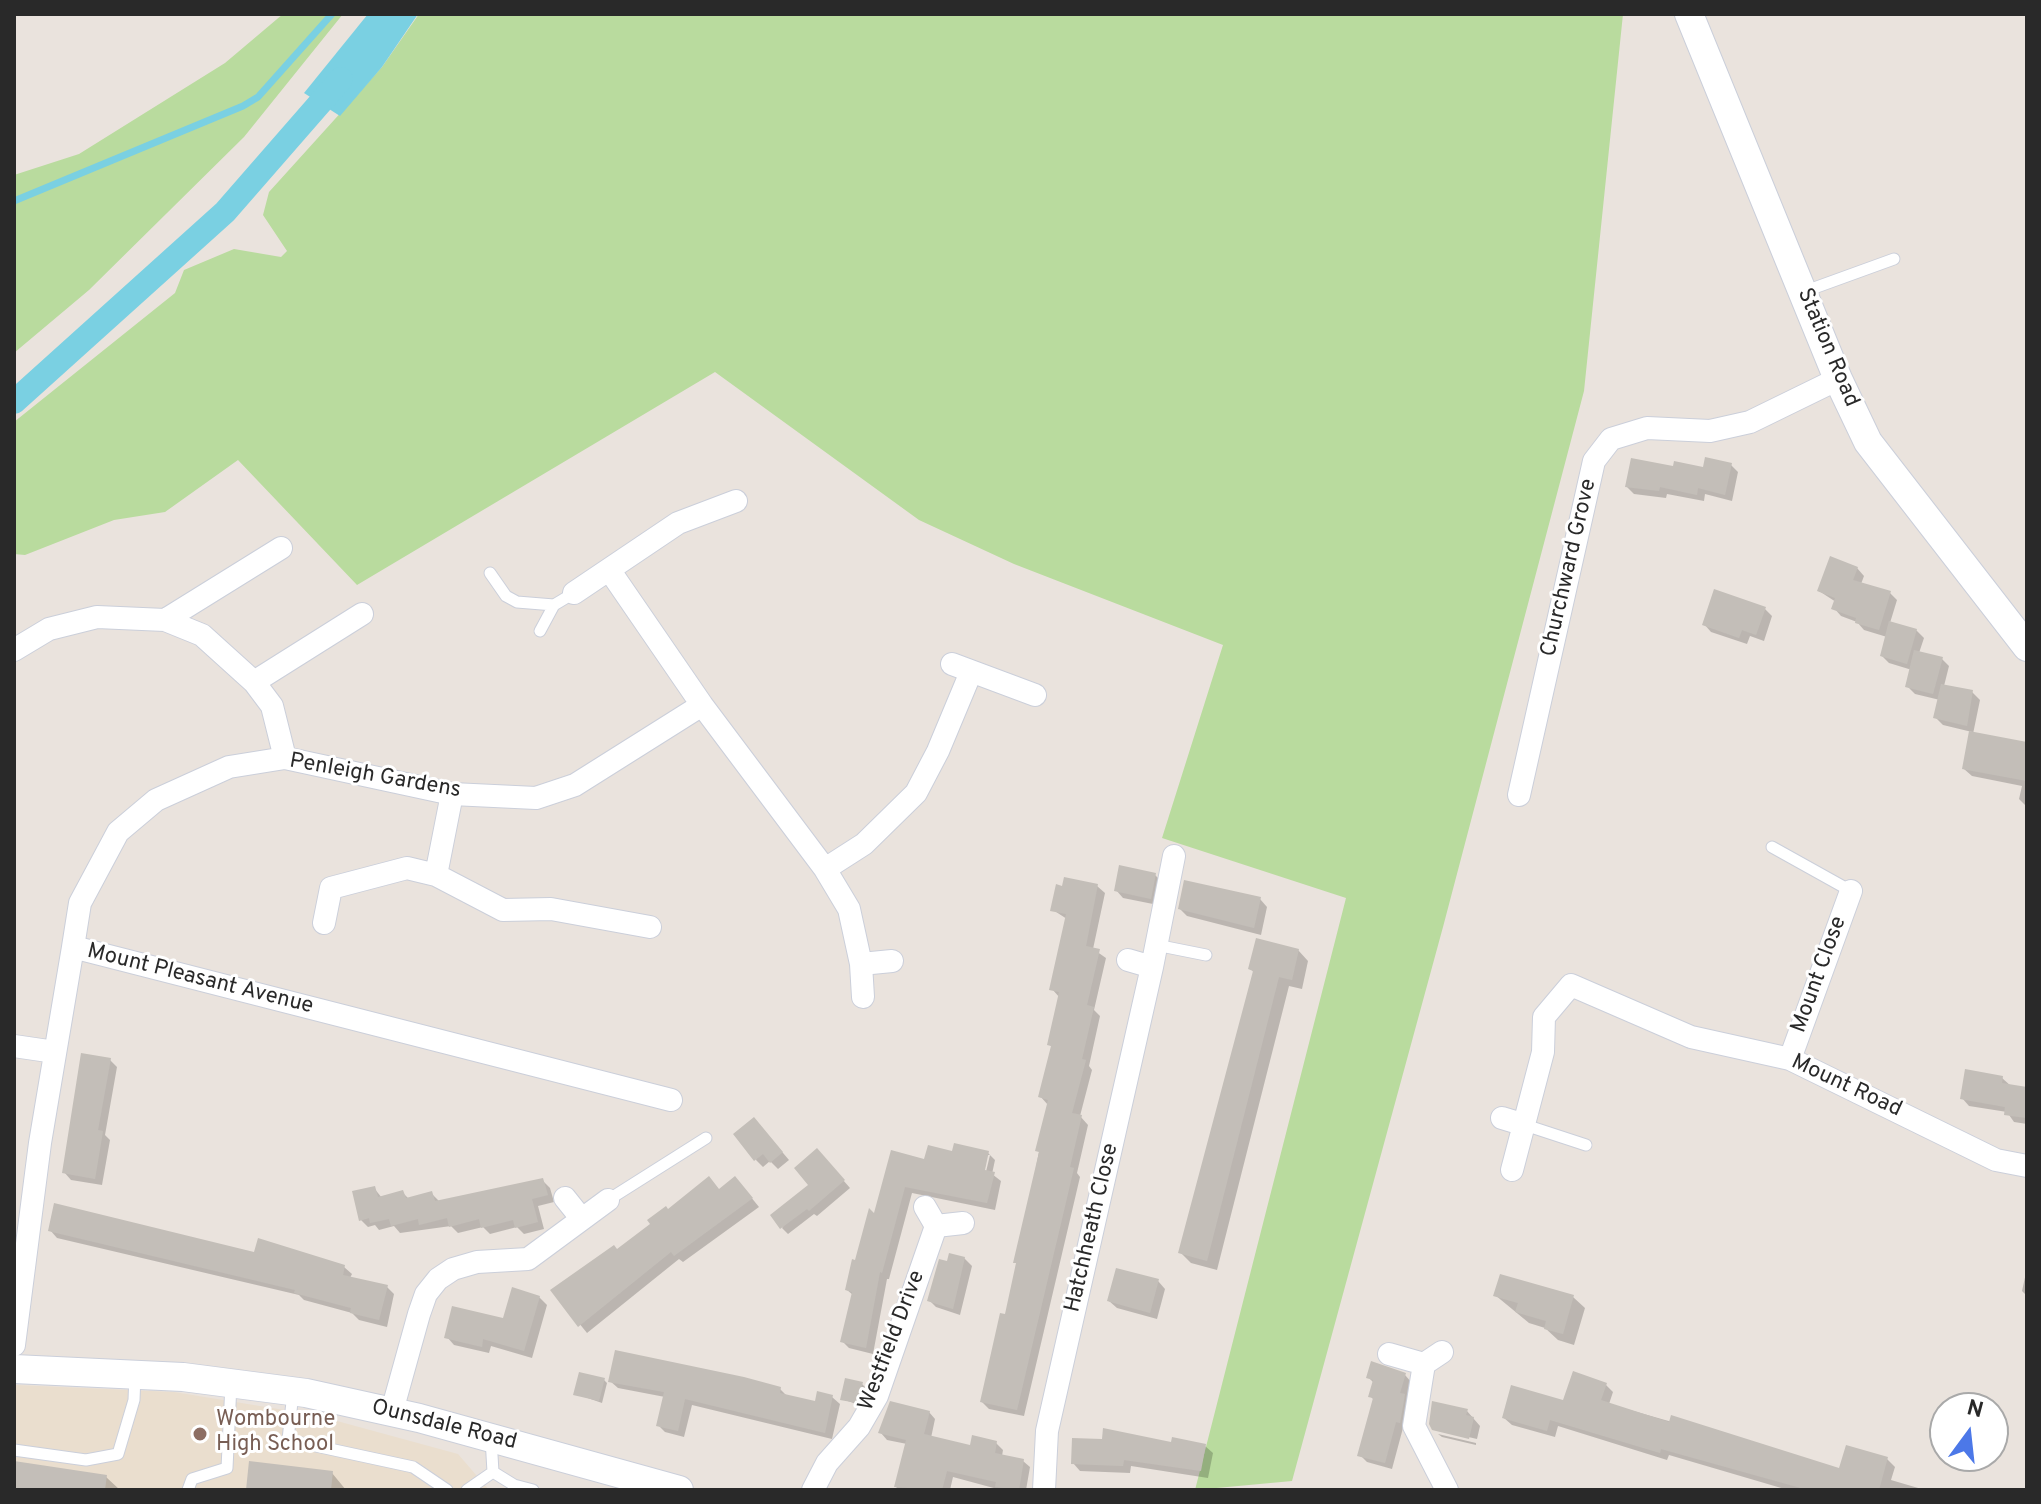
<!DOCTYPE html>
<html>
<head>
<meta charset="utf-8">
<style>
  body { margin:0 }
  #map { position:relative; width:2041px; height:1504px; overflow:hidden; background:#eae3dd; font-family:Overpass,sans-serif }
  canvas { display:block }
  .frame { position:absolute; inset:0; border:16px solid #292929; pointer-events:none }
  .north { position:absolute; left:1929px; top:1392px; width:80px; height:80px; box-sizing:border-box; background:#fff; border:2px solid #a9a9a9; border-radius:50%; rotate:15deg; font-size:22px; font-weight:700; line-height:32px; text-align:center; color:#292929 }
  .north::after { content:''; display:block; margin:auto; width:28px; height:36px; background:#4c78e8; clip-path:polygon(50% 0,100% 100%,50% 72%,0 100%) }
</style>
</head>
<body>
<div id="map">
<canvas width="2041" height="1504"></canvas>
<div class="frame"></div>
<div class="north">N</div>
</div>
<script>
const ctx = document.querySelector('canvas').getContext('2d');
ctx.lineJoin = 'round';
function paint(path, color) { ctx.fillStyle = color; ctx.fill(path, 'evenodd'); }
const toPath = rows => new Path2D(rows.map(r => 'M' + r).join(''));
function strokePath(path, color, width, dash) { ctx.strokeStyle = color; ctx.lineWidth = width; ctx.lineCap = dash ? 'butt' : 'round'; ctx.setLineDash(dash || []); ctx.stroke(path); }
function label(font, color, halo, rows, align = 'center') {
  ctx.font = font + ' Overpass,sans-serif'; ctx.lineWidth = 6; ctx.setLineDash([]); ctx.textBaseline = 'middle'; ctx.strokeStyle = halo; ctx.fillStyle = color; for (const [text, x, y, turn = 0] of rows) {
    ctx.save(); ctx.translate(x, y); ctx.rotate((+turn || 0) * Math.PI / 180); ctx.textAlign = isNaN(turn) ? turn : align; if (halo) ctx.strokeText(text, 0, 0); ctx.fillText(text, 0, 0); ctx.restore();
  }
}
const education = toPath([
  [16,1385,174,1392,315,1415,458,1454,489,1490,14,1490]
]);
const green = toPath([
  [283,14,343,14,244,137,89,290,14,353,14,175,79,154,225,63],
  [419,14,1623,14,1584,391,1443,927,1292,1481,1195,1490,1346,898,1162,838,1223,645,1014,564,919,520,715,372,357,585,238,460,165,512,114,520,25,555,14,554,14,422,175,293,184,270,234,249,281,257,287,251,263,215,269,192,382,67]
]);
const water = toPath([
  [368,14,418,14,382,67,340,116,304,93]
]);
const shadow = toPath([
  [1731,465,1738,472,1732,501,1705,494,1704,501,1667,494,1666,498,1634,494,1627,487,1675,469],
  [1857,568,1864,576,1861,584,1890,593,1897,600,1890,623,1916,630,1924,638,1919,653,1942,659,1949,666,1944,686,1972,692,1980,700,1973,734,2027,746,2027,807,2019,799,2022,786,1972,776,1964,769,1972,732,1943,725,1936,718,1940,700,1915,694,1907,686,1912,670,1889,663,1882,656,1887,637,1864,630,1857,622,1841,616,1834,608,1836,602,1819,591],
  [1765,609,1772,616,1764,641,1750,636,1747,644,1711,632,1704,624],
  [1155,875,1163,883,1158,905,1123,898,1116,890],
  [1097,886,1105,893,1093,949,1106,958,1094,1010,1100,1016,1089,1066,1092,1070,1080,1116,1088,1125,1077,1173,1080,1177,1024,1416,989,1409,982,1402,1007,1317,1048,1105,1040,1096,1053,1048,1049,1044,1060,998,1052,989,1067,919,1053,910],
  [1260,899,1267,907,1261,935,1187,916,1180,909],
  [1298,950,1308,961,1302,989,1289,986,1217,1270,1191,1263,1181,1253,1254,973,1251,969],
  [110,1060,117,1067,105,1135,110,1140,102,1185,71,1180,64,1172],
  [2002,1078,2011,1086,2027,1089,2027,1124,2014,1122,2007,1112,1969,1106,1962,1098],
  [761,1127,789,1160,778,1169,770,1161,763,1167,756,1160],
  [988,1153,995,1160,992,1174,1001,1181,995,1210,912,1193,889,1279,887,1279,873,1354,849,1348,842,1341,853,1295,847,1290,875,1217,926,1161,954,1154],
  [986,1155,990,1155,984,1180],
  [823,1157,850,1188,817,1216,814,1214,788,1234,782,1228,811,1185],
  [542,1180,550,1188,554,1202,538,1206,544,1229,524,1234,517,1227,490,1234,483,1227,458,1233,451,1226,400,1233,394,1226,379,1230,375,1225,368,1227,361,1220,374,1188,382,1198,403,1193,409,1199,431,1193,440,1202],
  [742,1186,759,1207,683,1262,679,1259,587,1333,553,1291,720,1191],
  [50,1230,344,1267,352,1274,350,1278,387,1287,394,1294,387,1327,359,1320,352,1313,304,1300,299,1295,57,1238],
  [964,1258,972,1266,960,1315,936,1307,929,1300,949,1263],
  [2027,1268,2027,1296,2022,1291],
  [1158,1281,1165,1289,1157,1319,1117,1308,1109,1301],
  [1495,1295,1573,1297,1585,1308,1574,1345,1558,1340,1545,1328,1529,1323],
  [539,1297,547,1305,532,1358,491,1346,489,1353,454,1345,447,1337,505,1321],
  [1405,1375,1412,1383,1407,1429,1403,1428,1392,1469,1367,1462,1360,1455,1374,1400,1370,1396,1374,1383,1369,1378],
  [604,1380,607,1383,602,1403,576,1394],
  [610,1381,780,1389,788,1397,816,1403,832,1397,840,1404,832,1439,692,1405,684,1437,665,1432,658,1425,665,1397,618,1388],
  [862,1384,865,1387,859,1405,842,1399],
  [1606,1385,1613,1392,1609,1404,1840,1470,1887,1459,1895,1467,1891,1480,1925,1490,1788,1490,1669,1455,1667,1460,1558,1426,1555,1437,1512,1425,1504,1418,1564,1402],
  [1467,1411,1480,1426,1477,1439,1434,1429],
  [929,1412,935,1419,931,1438,971,1447,996,1443,1003,1450,1002,1456,1023,1461,1030,1467,1026,1490,1001,1490,953,1477,950,1490,899,1490,896,1487,907,1444,887,1440,881,1433],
  [1438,1434,1476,1443,1476,1445,1442,1437],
  [1173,1444,1205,1446,1213,1453,1208,1478,1131,1466,1130,1473,1080,1471,1073,1463],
  [14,1463,106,1477,120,1490,14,1490],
  [332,1473,346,1490,248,1490]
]);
const stream = toPath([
  [14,201,243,106,258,97,332,14]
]);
const canal = toPath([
  [14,402,225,212,341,79]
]);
const building = toPath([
  [1705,457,1732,463,1725,495,1698,488,1697,495,1660,487,1659,491,1625,487,1631,458,1673,466,1674,461,1703,467],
  [1830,556,1858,567,1853,580,1891,591,1879,630,1855,623,1856,618,1831,609,1835,598,1817,591],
  [1714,589,1766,607,1756,635,1742,630,1739,638,1702,625],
  [1889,621,1917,629,1907,664,1880,656],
  [1914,650,1943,657,1933,694,1905,687],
  [1941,684,1973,690,1967,726,1933,718],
  [1969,731,2027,742,2027,781,1962,769],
  [1119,865,1156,873,1151,899,1114,891],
  [1064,877,1098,884,1086,946,1100,949,1087,1005,1094,1007,1082,1059,1086,1060,1072,1113,1082,1115,1070,1167,1074,1168,1017,1410,980,1402,1000,1313,1005,1314,1016,1263,1013,1263,1039,1152,1035,1151,1048,1100,1038,1097,1051,1046,1047,1045,1059,992,1049,990,1066,914,1050,911,1056,884,1062,886],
  [1184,880,1261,897,1254,928,1178,909],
  [1256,938,1299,949,1292,980,1279,977,1207,1261,1178,1253,1253,971,1248,969],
  [81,1053,111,1058,98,1130,103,1131,95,1179,62,1173],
  [1965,1069,2003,1076,2002,1083,2027,1087,2027,1118,2004,1115,2005,1107,1960,1099],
  [754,1117,783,1152,770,1163,763,1154,754,1161,733,1134],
  [954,1143,989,1151,985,1170,995,1172,987,1203,905,1187,882,1273,880,1272,866,1348,840,1342,852,1292,845,1290,852,1259,855,1260,869,1208,874,1213,891,1150,924,1159,928,1145,952,1151],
  [817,1148,845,1180,809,1211,807,1209,780,1229,770,1215,808,1185,794,1168],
  [709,1176,719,1189,735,1176,753,1198,674,1256,671,1252,578,1327,550,1290,614,1245,617,1249,650,1224,647,1220,666,1206,668,1209],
  [543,1178,548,1195,532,1199,538,1222,515,1228,513,1220,481,1228,479,1219,449,1227,447,1218,419,1225,418,1219,391,1226,389,1219,370,1223,369,1218,359,1221,352,1191,375,1186,378,1197,403,1190,406,1198,432,1191,435,1201],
  [54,1203,254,1252,258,1238,345,1265,343,1275,388,1285,379,1320,350,1313,351,1308,294,1293,295,1290,48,1231],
  [949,1253,965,1257,953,1309,927,1301,939,1259,947,1261],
  [1116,1268,1159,1279,1150,1313,1107,1301],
  [1500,1274,1574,1295,1563,1334,1544,1329,1546,1321,1515,1312,1518,1303,1493,1296],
  [512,1287,540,1296,524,1351,483,1339,482,1347,444,1338,452,1306,503,1318],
  [615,1350,744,1377,781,1387,780,1393,815,1401,817,1391,833,1395,825,1433,685,1399,678,1431,656,1426,664,1392,608,1382],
  [1371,1361,1406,1373,1400,1393,1405,1394,1400,1423,1396,1422,1385,1463,1357,1456,1373,1398,1368,1397,1373,1380,1366,1378],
  [1573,1371,1607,1383,1601,1400,1669,1422,1671,1415,1839,1468,1846,1445,1888,1457,1879,1490,1808,1490,1661,1449,1660,1453,1550,1420,1547,1431,1502,1418,1511,1385,1563,1400],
  [579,1372,605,1378,599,1401,573,1395],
  [845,1378,863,1382,857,1403,840,1400],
  [890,1401,930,1411,924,1434,970,1445,972,1435,997,1441,995,1453,1024,1459,1019,1490,995,1487,996,1482,947,1471,942,1490,894,1487,906,1440,878,1433],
  [1432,1401,1468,1409,1466,1415,1474,1417,1469,1439,1432,1430,1429,1424],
  [1103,1428,1171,1442,1172,1437,1206,1444,1201,1471,1124,1460,1123,1466,1071,1464,1072,1438,1102,1439],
  [14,1461,107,1475,105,1490,14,1490],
  [249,1461,333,1471,331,1490,246,1490]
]);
const service = toPath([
  [1803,292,1894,259],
  [490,573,506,596,517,602,554,605,574,593],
  [540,631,554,605],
  [1772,847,1851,891],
  [1156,945,1206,955],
  [1525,1125,1586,1145],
  [608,1200,706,1138],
  [293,1392,288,1440,413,1467,447,1490],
  [491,1438,493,1472,514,1485,533,1490],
  [14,1450,86,1460,118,1454,134,1400,135,1375],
  [188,1490,192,1479,227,1468,231,1384],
  [467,1490,493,1472]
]);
const minor = toPath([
  [610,571,702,705,825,869,849,909,861,964,863,997],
  [574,593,678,523,736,501],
  [165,620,281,548],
  [14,650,49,629,97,617,165,620,202,635,254,682,272,706,285,758],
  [952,664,1035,695],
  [254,682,362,614],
  [1519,795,1594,461,1611,439,1647,428,1710,431,1750,422,1838,379],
  [825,869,864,844,916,793,938,751,971,672],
  [436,875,452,794],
  [324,923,331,888,407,868,436,875,503,910,551,909,650,927],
  [73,947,80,903,118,832,156,800,229,767,285,758,452,794,536,798,575,785,702,705],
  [1128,960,1152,967],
  [861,964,892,961],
  [14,1046,55,1052],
  [1790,1059,1851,891],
  [1502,1118,1525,1125],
  [1512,1170,1543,1052,1544,1017,1571,985,1691,1037,1790,1059,1996,1160,2027,1166],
  [565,1198,581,1218],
  [925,1207,936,1226,963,1223],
  [14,1345,40,1143,73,947,671,1100],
  [1389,1354,1424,1364,1442,1352],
  [1424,1364,1414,1426,1447,1490],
  [392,1411,419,1314,426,1294,438,1279,453,1269,477,1262,528,1259,608,1200],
  [813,1490,827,1463,859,1427,877,1396,936,1226],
  [1044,1490,1047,1431,1152,967,1174,856]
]);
const tertiary = toPath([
  [1689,14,1838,379,1868,442,2027,647],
  [14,1369,183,1377,306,1393,419,1418,679,1490]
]);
const markers = [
  [200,1434,8,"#8d6e63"]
];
const streetNames = [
  ["Station Road",1827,348,67],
  ["Churchward Grove",1570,568,-77],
  ["Penleigh Gardens",375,777,10],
  ["Mount Close",1820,975,-70],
  ["Mount Pleasant Avenue",200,980,14],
  ["Mount Road",1846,1087,25],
  ["Hatchheath Close",1093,1228,-77],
  ["Westfield Drive",893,1341,-69],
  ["Ounsdale Road",444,1426,14]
];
const educationNames = [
  ["Wombourne",216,1421],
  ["High School",216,1446]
];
paint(education, '#eadece');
paint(green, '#b9db9e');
paint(water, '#7ad0e2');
paint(shadow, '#0003');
strokePath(stream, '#7ad0e2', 7);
strokePath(canal, '#7ad0e2', 24);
paint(building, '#c3beb8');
strokePath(service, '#cbcfda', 13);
strokePath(minor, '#cbcfda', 24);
strokePath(tertiary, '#cbcfda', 30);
strokePath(service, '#fff', 11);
strokePath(minor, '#fff', 22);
strokePath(tertiary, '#fff', 28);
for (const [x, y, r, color] of markers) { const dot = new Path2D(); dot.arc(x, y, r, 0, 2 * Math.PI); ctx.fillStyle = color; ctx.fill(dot); strokePath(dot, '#fff', 3); }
label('22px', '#292929', '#fff', streetNames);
label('22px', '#785e54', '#fff', educationNames, 'left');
</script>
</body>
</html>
